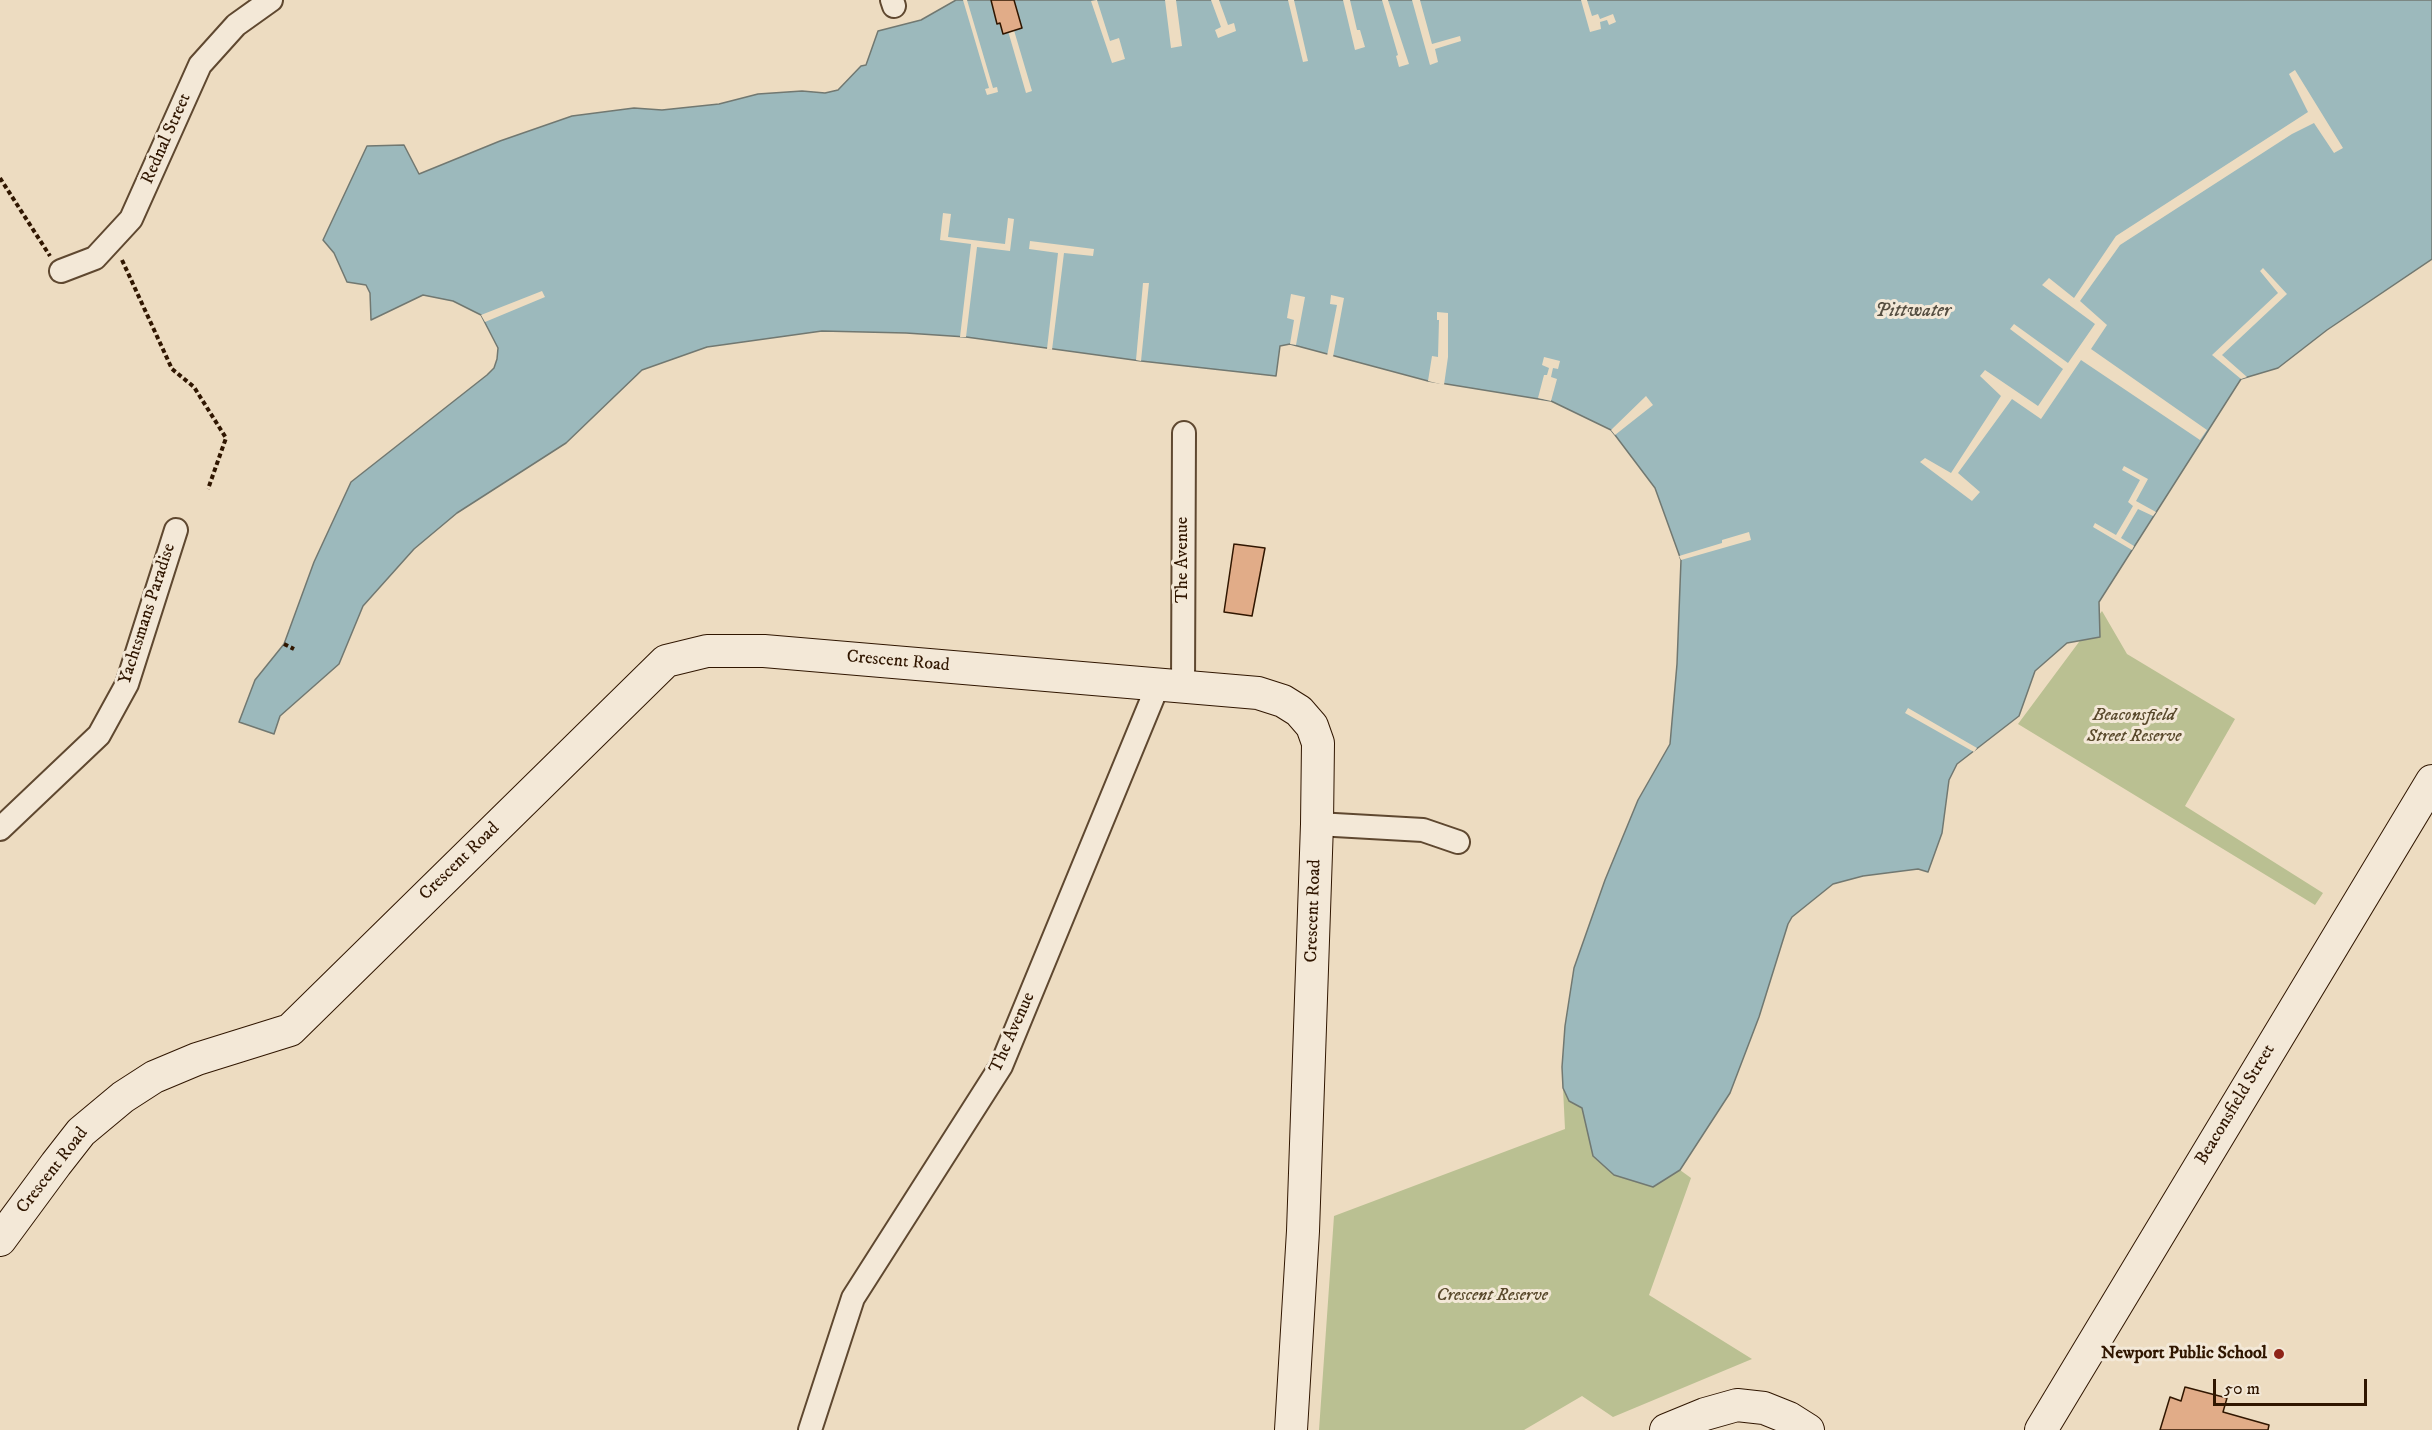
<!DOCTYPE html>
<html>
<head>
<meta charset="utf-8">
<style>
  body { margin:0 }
  #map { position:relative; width:2432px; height:1430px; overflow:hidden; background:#eddcc1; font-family:"IM FELL DW Pica",serif }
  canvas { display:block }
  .scale { position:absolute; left:2213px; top:1379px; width:154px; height:27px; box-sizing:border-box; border:3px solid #301600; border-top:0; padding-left:8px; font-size:18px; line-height:21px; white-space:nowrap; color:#301600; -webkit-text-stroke:4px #f3e8d7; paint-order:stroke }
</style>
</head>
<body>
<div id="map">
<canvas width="2432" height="1430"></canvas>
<div class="scale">50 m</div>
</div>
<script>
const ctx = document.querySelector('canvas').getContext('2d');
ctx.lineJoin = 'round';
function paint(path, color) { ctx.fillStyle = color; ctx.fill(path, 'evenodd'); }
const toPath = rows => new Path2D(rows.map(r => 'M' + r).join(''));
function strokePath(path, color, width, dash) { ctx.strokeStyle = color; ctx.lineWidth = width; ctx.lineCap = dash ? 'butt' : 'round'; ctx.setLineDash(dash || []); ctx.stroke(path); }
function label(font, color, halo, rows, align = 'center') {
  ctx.font = font + ' "IM FELL DW Pica",serif'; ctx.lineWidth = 6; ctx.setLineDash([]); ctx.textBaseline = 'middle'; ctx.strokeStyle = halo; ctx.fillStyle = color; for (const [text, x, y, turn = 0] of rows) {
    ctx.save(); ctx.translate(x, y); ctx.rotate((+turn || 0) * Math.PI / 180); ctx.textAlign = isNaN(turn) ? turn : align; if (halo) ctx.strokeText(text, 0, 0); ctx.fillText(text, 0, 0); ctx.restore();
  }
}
const green = toPath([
  [2102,611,2127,654,2235,719,2185,806,2323,893,2315,905,2018,724],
  [1563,1088,1569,1101,1582,1108,1593,1156,1653,1187,1680,1170,1691,1178,1649,1295,1752,1359,1613,1417,1582,1396,1524,1430,1319,1430,1334,1216,1565,1129]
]);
const water = toPath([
  [956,0,2432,0,2432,259,2327,330,2278,368,2241,379,2099,602,2100,637,2067,643,2035,671,2019,716,1957,764,1949,780,1942,833,1928,872,1918,869,1863,876,1833,884,1792,917,1788,924,1759,1017,1730,1093,1680,1170,1653,1187,1614,1175,1593,1156,1582,1108,1569,1101,1563,1088,1562,1067,1565,1026,1574,968,1605,880,1638,800,1670,744,1677,664,1681,560,1655,488,1615,435,1611,430,1551,401,1428,381,1290,344,1280,346,1276,376,1141,361,966,337,906,333,822,331,707,347,642,370,566,443,457,513,414,549,363,606,339,664,280,716,274,734,239,722,255,680,284,644,314,562,351,482,487,375,494,368,497,359,498,348,481,315,453,301,423,295,371,320,370,293,366,285,347,282,334,253,323,240,367,146,404,145,419,174,500,141,572,116,634,108,662,110,719,104,758,94,802,91,825,93,838,90,861,66,866,65,878,31,921,20,956,0]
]);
const pier = toPath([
  [963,0,967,0,993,88,997,87,998,92,987,95,985,89,989,88],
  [999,0,1005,0,1032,91,1026,93],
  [1097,0,1110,41,1119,38,1125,59,1112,63,1091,1],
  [1165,0,1176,0,1182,46,1171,48],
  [1211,0,1219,0,1228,25,1234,23,1236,31,1218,38,1215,30,1221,27],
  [1288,0,1294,0,1308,61,1303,62],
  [1343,0,1350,0,1357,30,1360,30,1365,47,1355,50],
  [1382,0,1388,0,1409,64,1399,67,1396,56,1398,55],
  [1412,0,1420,0,1432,44,1460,36,1461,41,1435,49,1438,62,1430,65],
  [1581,0,1587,0,1592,16,1598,14,1600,19,1613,14,1616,22,1609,25,1607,20,1600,22,1601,29,1590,32],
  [2295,70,2343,148,2334,153,2314,123,2292,134,2120,245,2080,301,2107,325,2091,349,2207,430,2200,440,2081,360,2041,419,2012,399,1958,473,1980,492,1972,501,1920,462,1925,458,1951,473,2001,396,1980,376,1985,370,2038,406,2063,369,2010,329,2014,324,2068,363,2095,324,2042,285,2049,278,2074,298,2116,236,2308,112,2289,74],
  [943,213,951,214,948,237,1005,244,1008,218,1014,219,1010,251,977,247,966,337,960,337,971,244,940,240],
  [1030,241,1094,249,1093,256,1064,253,1052,350,1047,349,1058,253,1029,249],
  [2263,268,2287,294,2222,355,2247,377,2241,379,2212,355,2278,293,2260,271],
  [1143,283,1149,283,1141,361,1136,360],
  [542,291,545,297,485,322,481,315],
  [1291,294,1305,297,1296,345,1290,344,1294,320,1287,318],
  [1331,295,1344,298,1333,357,1327,356,1337,305,1330,304],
  [1437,312,1448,313,1448,357,1444,385,1428,381,1432,356,1438,357,1439,320,1437,320],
  [1544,357,1560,361,1558,369,1553,368,1551,377,1557,379,1551,401,1538,398,1544,375,1547,375,1549,368,1542,365],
  [1646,396,1653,405,1615,435,1611,430],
  [2124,466,2148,479,2136,501,2156,512,2153,516,2138,509,2121,538,2134,546,2132,550,2093,527,2095,523,2116,535,2133,506,2128,502,2140,480,2122,470],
  [1749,532,1751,540,1681,560,1679,556,1722,543,1722,540],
  [1908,708,1977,748,1974,752,1905,713]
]);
const building = toPath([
  [991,0,1014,0,1022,28,1003,34,1000,23,997,24,991,0],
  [1234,544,1265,548,1252,616,1224,612,1234,544],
  [2185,1387,2227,1398,2223,1412,2269,1425,2268,1430,2160,1430,2170,1397,2181,1401,2185,1387]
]);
const path = toPath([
  [0,178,50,256],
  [122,260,172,369,194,387,226,438,208,489],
  [284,644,294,649]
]);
const street = toPath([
  [892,0,894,6],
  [61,271,95,258,131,219,200,65,236,25,271,0],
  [1183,687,1184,433],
  [1317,824,1423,830,1458,842],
  [0,829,99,735,127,684,176,530],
  [810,1430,853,1298,1001,1066,1158,685]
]);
const secondary = toPath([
  [0,1240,56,1164,81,1132,123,1097,154,1077,197,1059,290,1030,666,661,707,651,764,651,1258,693,1283,701,1299,711,1312,726,1318,743,1317,824,1303,1231,1291,1430],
  [1666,1430,1705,1414,1737,1405,1764,1408,1789,1418,1808,1430],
  [2041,1430,2432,781]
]);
const markers = [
  [2279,1354,6,"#8f2418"]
];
const streetNames = [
  ["Rednal Street",167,139,-66],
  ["The Avenue",1183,560,-90],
  ["Yachtsmans Paradise",148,614,-72],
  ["Crescent Road",898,662,5],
  ["Crescent Road",460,862,-44],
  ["Crescent Road",1314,911,-88],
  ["The Avenue",1013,1033,-66],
  ["Beaconsfield Street",2236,1105,-59],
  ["Crescent Road",53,1171,-52]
];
const parkNames = [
  ["Beaconsfield",2134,716],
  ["Street Reserve",2134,737],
  ["Crescent Reserve",1492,1296]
];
const poiNames = [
  ["Newport Public School",2267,1354]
];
const waterNames = [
  ["Pittwater",1913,312]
];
paint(green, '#bac092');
paint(water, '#9cb9bc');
strokePath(water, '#717871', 1.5);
paint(pier, '#eddcc1');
paint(building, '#e1ac88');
strokePath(building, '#301600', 1.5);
strokePath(street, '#5f4830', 26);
strokePath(secondary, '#301600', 34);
strokePath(path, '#301600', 4, [4.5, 3]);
strokePath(street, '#f3e8d7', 22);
strokePath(secondary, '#f3e8d7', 32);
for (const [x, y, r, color] of markers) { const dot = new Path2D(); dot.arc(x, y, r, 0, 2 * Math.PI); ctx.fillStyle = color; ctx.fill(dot); strokePath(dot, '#f3e8d7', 2); }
label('18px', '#301600', '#f3e8d7', streetNames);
label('italic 18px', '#59492c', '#f3e8d7', parkNames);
label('bold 18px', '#301600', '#f3e8d7', poiNames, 'right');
label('italic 20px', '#564f42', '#f3e8d7', waterNames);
</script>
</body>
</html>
